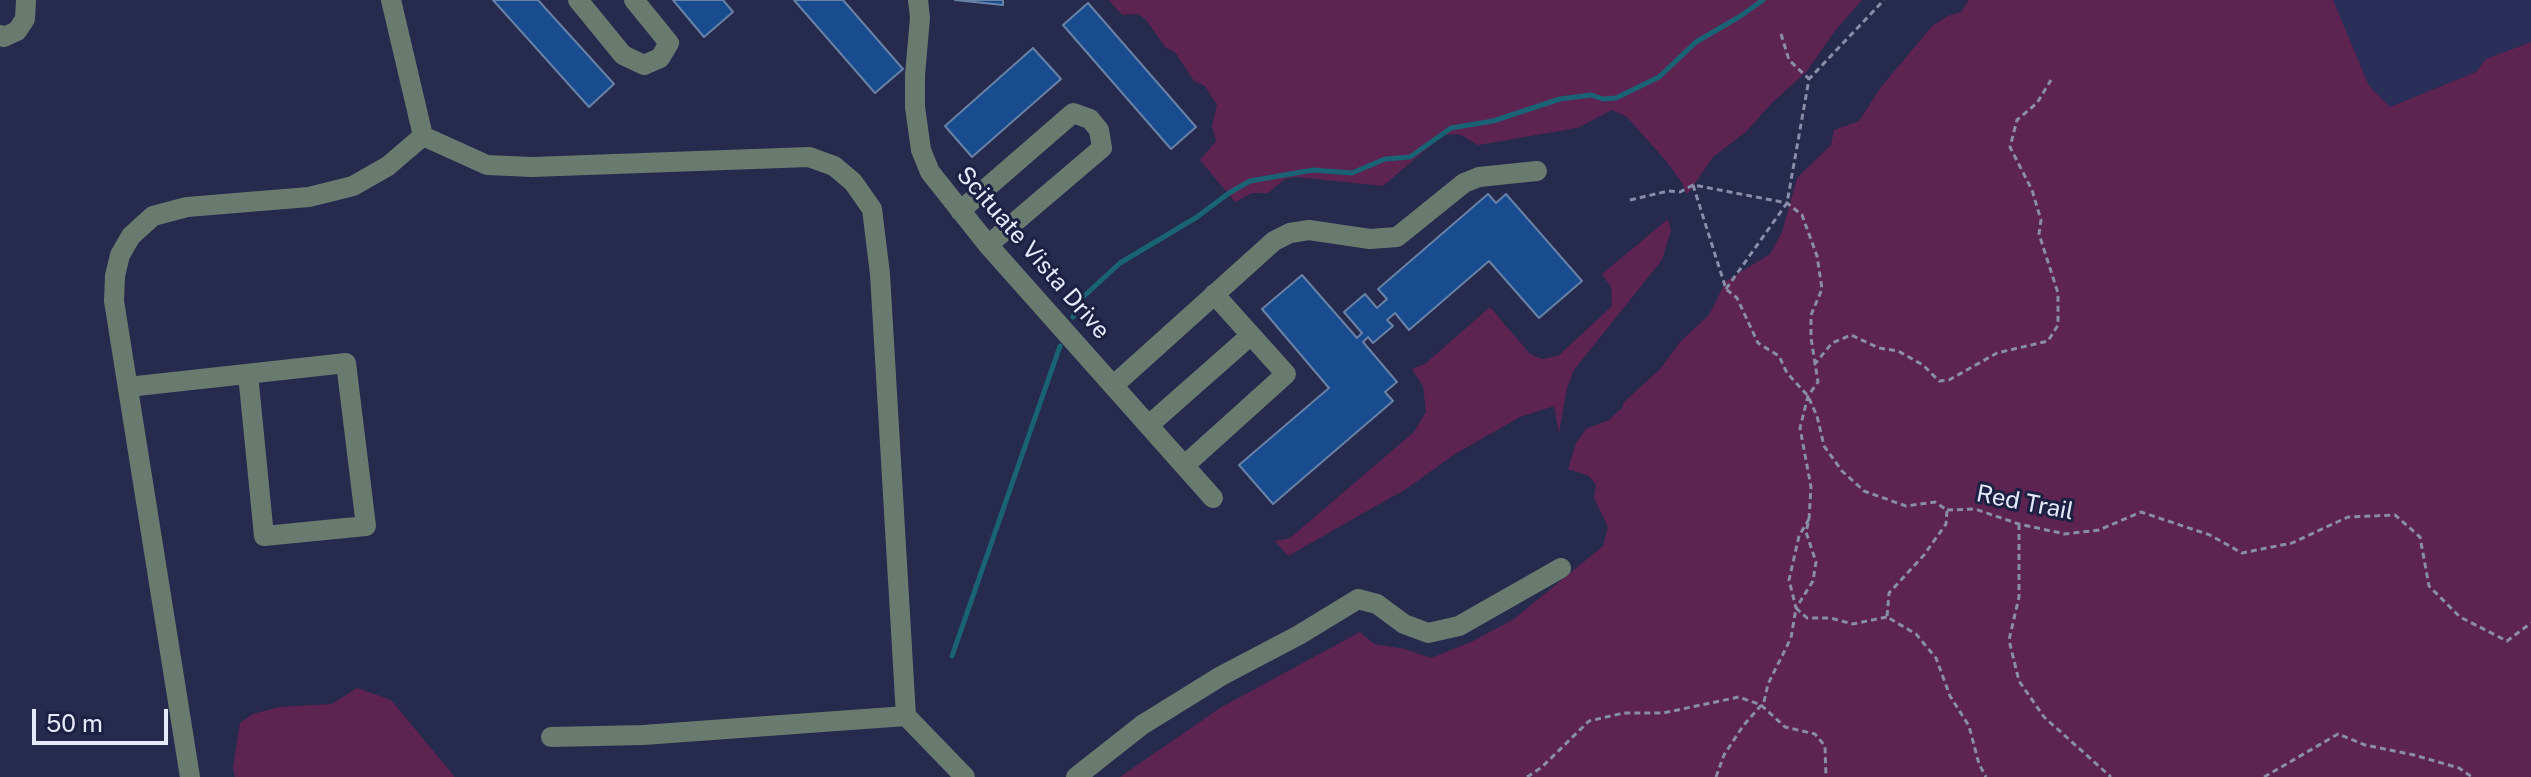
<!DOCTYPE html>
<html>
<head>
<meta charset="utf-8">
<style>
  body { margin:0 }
  #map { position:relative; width:2531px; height:777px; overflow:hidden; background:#262a4d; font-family:"Public Sans",sans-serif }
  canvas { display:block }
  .scale { position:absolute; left:32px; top:709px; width:136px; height:36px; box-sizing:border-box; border:4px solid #e7eafd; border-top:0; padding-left:10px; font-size:24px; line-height:28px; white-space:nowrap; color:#e7eafd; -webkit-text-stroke:6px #1c2042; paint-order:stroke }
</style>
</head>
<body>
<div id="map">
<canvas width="2531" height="777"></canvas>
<div class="scale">50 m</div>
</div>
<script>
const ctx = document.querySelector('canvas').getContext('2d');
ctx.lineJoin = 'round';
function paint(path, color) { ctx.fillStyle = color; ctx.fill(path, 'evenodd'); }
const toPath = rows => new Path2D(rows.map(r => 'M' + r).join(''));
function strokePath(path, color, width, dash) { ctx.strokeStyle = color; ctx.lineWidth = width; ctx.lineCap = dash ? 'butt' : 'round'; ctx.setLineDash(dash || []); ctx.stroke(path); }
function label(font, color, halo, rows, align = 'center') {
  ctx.font = font + ' "Public Sans",sans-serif'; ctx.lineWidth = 6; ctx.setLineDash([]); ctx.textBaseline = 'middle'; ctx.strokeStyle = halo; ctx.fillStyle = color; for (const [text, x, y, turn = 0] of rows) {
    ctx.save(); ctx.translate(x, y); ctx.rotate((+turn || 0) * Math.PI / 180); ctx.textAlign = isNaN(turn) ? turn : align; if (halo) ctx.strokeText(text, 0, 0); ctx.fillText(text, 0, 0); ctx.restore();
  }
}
const built = toPath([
  [2333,0,2531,0,2531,42,2486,59,2476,72,2390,107,2369,86]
]);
const green = toPath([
  [1109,0,1862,0,1834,32,1807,71,1771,104,1746,132,1713,157,1687,195,1682,183,1667,162,1627,117,1612,110,1577,128,1478,145,1459,134,1443,135,1383,186,1296,177,1285,179,1268,193,1252,193,1235,202,1200,160,1216,141,1212,126,1217,105,1205,86,1194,81,1175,52,1166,48,1147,21,1138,14,1122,15],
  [1969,0,2333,0,2369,86,2390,107,2476,72,2486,59,2531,42,2531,777,1120,777,1220,708,1360,632,1374,644,1405,649,1431,658,1471,642,1514,619,1603,546,1608,527,1594,498,1596,485,1589,476,1568,469,1576,443,1586,429,1609,420,1622,408,1624,402,1660,369,1680,342,1709,315,1726,281,1770,254,1782,232,1797,178,1831,145,1834,130,1859,121,1881,87,1933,25,1948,16,1961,12],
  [1668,219,1671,230,1662,260,1574,370,1567,388,1559,433,1554,406,1520,417,1455,454,1406,489,1288,556,1275,541,1290,538,1414,432,1426,412,1423,386,1412,369,1425,364,1490,307,1530,354,1542,359,1558,356,1612,306,1611,287,1602,274],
  [357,688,391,700,455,777,235,777,233,767,240,723,253,714,279,707,332,704]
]);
const stream = toPath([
  [1073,317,1082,298,1120,263,1197,217,1229,193,1250,181,1313,170,1352,173,1385,159,1410,157,1451,128,1493,121,1560,99,1591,95,1603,99,1616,98,1659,77,1696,42,1739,17,1763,0],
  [952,656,1060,346]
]);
const building = toPath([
  [493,0,538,0,614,84,589,107,493,0],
  [673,0,723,0,733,12,704,37,673,0],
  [794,0,843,0,903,69,875,93,794,0],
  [955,0,1003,0,1003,5,955,0],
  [1088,3,1196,127,1171,149,1063,25,1088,3],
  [1033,48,1061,79,972,157,945,126,1033,48],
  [1488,194,1496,203,1506,194,1582,281,1539,318,1489,261,1409,330,1395,313,1387,320,1393,326,1373,343,1368,337,1363,342,1397,382,1385,392,1393,401,1273,504,1239,465,1329,388,1262,309,1302,275,1357,338,1362,333,1344,312,1365,294,1377,308,1387,299,1378,289,1488,194]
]);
const path = toPath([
  [1781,34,1789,60,1809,79],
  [1693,185,1726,289,1737,298,1758,343,1779,356,1787,373,1808,396,1817,416,1824,446,1842,471,1864,491,1906,506,1935,502,1947,510,1946,524,1924,555,1889,593,1887,617,1916,634,1936,658,1950,696,1969,726,1979,764,1986,777],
  [1630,200,1668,191,1680,192,1693,185,1699,186,1787,203,1802,215,1817,256,1822,289,1811,315,1811,338,1818,382,1808,396,1800,428,1811,487,1809,519,1806,532,1816,562,1813,581,1796,608,1789,580,1799,536,1809,519],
  [1726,289,1787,203,1809,79,1884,0],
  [1814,365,1832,343,1851,335,1879,348,1898,351,1923,365,1939,381,1949,380,1997,353,2048,341,2058,325,2058,293,2039,234,2041,220,2032,190,2010,147,2017,120,2037,103,2051,80],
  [1947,510,1975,509,2019,524,2065,534,2099,530,2141,512,2210,535,2242,553,2292,543,2348,517,2395,515,2420,537,2429,586,2460,617,2507,641,2531,623],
  [2019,524,2019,597,2009,640,2019,681,2044,717,2111,777],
  [1796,608,1807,618,1830,618,1853,624,1887,617],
  [1527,777,1542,767,1589,721,1624,713,1663,713,1739,697,1761,705,1785,727,1815,734,1825,746,1826,777],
  [1716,777,1724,755,1743,726,1764,702,1768,684,1791,638,1796,608],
  [2264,777,2338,734,2365,745,2414,755,2459,768,2472,777]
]);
const minor = toPath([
  [391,0,423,136],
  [578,0,623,55,644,65,660,58,669,43,634,0],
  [918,0,920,18,915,75,915,107,921,150,930,172,988,245,1213,498],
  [0,35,4,37,17,31,25,19,26,0],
  [423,136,487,165,532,167,809,157,834,166,853,182,872,209,880,274,906,716,965,777],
  [960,211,1073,113,1090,119,1099,130,1102,148,988,245],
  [1114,385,1274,241,1290,233,1309,230,1370,239,1397,237,1464,183,1479,177,1537,171],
  [128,387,346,363,366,526,264,536,248,374],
  [1149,425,1251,335],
  [1185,465,1286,374,1214,294],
  [551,737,643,735,906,716],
  [190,777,114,301,115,276,120,255,131,236,153,216,187,207,309,197,353,186,388,166,423,136],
  [1076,777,1142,725,1221,676,1299,635,1358,599,1377,604,1404,624,1428,633,1459,626,1561,568]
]);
const streetNames = [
  ["Scituate Vista Drive",1033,253,49],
  ["Red Trail",2025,503,11]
];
paint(built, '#2a2f59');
paint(green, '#5d2351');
strokePath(stream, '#1a6374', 5);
paint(building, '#184c8e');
strokePath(building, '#6882a7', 2);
strokePath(path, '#898da8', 3, [6, 4]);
strokePath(minor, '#697b6f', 20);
label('24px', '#e7eafd', '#1c2042', streetNames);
</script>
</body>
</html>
